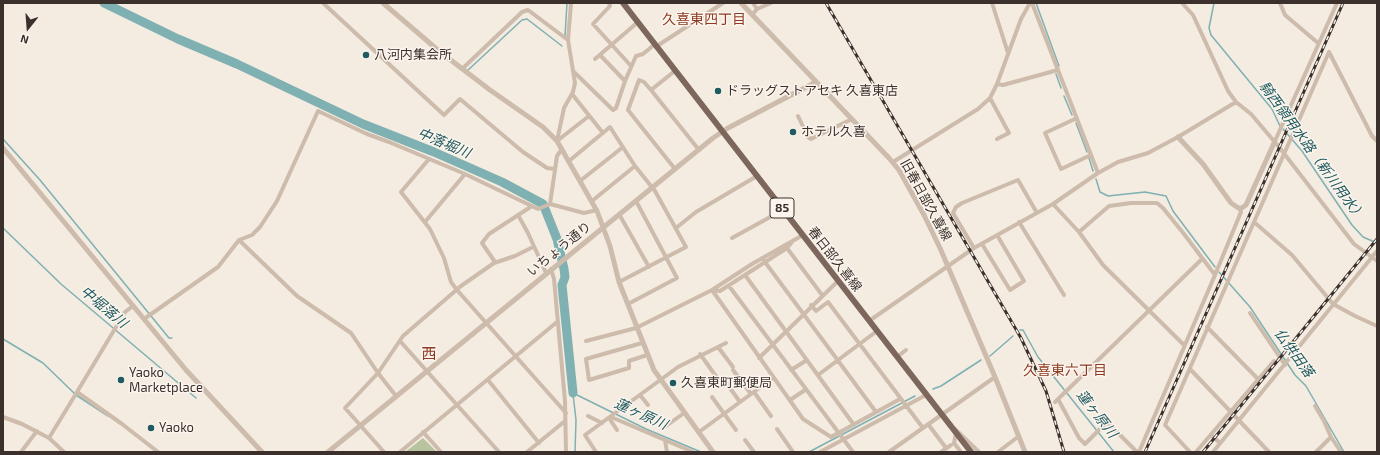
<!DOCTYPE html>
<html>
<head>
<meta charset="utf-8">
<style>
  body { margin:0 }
  #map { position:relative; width:1380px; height:455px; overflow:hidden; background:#f4ebe1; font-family:"Exo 2",sans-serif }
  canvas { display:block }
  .frame { position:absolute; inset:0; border:4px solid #3b302b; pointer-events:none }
  .north { position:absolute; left:8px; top:8px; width:40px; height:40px; -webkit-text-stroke:3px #fbf5ee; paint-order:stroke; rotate:197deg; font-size:11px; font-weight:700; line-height:16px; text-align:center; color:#3b302b }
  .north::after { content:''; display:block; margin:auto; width:14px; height:18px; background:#3b302b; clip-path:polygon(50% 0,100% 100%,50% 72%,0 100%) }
</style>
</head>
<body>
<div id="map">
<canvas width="1380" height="455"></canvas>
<div class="frame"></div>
<div class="north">N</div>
</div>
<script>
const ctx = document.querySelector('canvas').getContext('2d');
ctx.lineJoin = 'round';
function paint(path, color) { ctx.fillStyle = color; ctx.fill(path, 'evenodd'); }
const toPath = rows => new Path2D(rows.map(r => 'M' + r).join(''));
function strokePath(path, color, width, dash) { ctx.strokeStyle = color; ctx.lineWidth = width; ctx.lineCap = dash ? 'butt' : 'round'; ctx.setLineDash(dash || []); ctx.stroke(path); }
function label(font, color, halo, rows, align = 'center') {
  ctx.font = font + ' "Exo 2","Noto Sans JP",sans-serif'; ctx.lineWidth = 3; ctx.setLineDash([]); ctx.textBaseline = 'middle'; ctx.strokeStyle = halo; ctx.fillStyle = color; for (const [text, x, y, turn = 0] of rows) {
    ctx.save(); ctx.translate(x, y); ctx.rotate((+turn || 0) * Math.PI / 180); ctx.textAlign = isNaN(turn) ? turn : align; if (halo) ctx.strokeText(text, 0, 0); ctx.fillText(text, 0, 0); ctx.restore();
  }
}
const green = toPath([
  [423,438,437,452,405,452]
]);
const stream = toPath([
  [1036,3,1059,66],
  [1214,3,1209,28,1211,35,1272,109,1280,126],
  [565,36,567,3],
  [467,71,522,20,527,19,562,46],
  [1056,74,1061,88],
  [1064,96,1072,115],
  [1076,123,1087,152],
  [1283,129,1302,151,1352,225,1363,237,1377,243],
  [3,139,40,180,169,338,172,338],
  [1089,158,1093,171],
  [1096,179,1100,192,1108,196,1145,192,1166,196,1173,211,1215,267],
  [3,228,61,284,196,398],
  [1219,272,1250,307,1295,375,1306,386,1344,452],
  [1020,330,1023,330,1038,357,1114,452],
  [3,339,43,363,75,394],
  [990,356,1013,336],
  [933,389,941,386,981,360],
  [573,393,646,429,701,452],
  [573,394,576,420,575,452],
  [76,395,108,416],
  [809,452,915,396]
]);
const river = toPath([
  [104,3,178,39,237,64,363,124,434,152,502,182,543,204,557,239,564,269,565,277,562,285,573,393]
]);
const minor = toPath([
  [323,3,444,115,460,99,523,152,547,168,555,169],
  [609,3,610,6,593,24,631,66],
  [992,3,1008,53],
  [1032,3,1058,70],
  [1182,3,1193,15,1228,91,1236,102,1251,114,1279,147,1354,244,1377,261],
  [1280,3,1285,15,1318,43],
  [757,9,771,3],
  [752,15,757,9,753,3],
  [657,46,723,3],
  [1329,52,1254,222,1292,255,1333,304,1355,316,1377,326],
  [1329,52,1372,136,1377,141],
  [600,55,625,81],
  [595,59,638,22],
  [462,69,522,12,528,10,568,40],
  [574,72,613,110,616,108,625,81,636,56,643,54,655,44],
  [997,84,1003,85,1058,70,1098,173],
  [651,90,676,70],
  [572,94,603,133],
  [990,98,1009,133,997,139],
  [798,116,808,137,811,139,852,119],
  [1077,118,1045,133,1061,169,1091,155],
  [557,141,564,108,573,92,575,83,568,40,571,3],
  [557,141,589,116],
  [1274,143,1337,3],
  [429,159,401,192,430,229,444,258,451,282,457,290,566,413],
  [569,161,610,127,635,166,655,191,686,247,619,282],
  [893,162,978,109,990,98,997,84,1021,19,1030,3],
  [675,169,628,110,639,80,644,82,651,90,699,150],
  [580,181,623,147],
  [592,201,635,166],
  [550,204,584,213,597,210],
  [1053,204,1079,232,1103,265,1184,345],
  [619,214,649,267],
  [518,215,528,233,546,273],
  [425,222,465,174],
  [1019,222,1064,295],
  [676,228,696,212,757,176],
  [1079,232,1109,206,1131,203,1157,203,1163,208,1184,234,1215,275,1139,452],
  [732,238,783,210],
  [239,240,297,296,351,333,378,373,396,396],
  [982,244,1010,290,1024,281,997,235],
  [787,248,822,295],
  [974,248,953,213,956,207,962,203,1018,180,1037,213],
  [762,258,876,412],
  [495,262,482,243,489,234,532,206],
  [551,269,554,279,565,401,566,452],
  [745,275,854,425],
  [1215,275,1241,212,1240,209],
  [729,286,853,452],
  [712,290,803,419,831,437,900,399],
  [712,290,720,291,787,248,792,242],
  [628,304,677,278,636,201],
  [811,305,816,311,828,302,923,428],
  [133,306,125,312,77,392,122,424,158,452],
  [1250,313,1285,365],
  [144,319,218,267,239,240,252,235,260,227,277,201,318,111,367,134,389,142,465,174,538,209,550,204,557,156,562,149],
  [869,321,974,248,1053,204,1098,173,1118,162,1148,153,1178,137,1236,102],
  [1207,327,1258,379],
  [400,341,499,452],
  [586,341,636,328,712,290,752,264,803,235],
  [642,343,586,359,589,380,629,368,629,361,647,355],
  [718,347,733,367],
  [700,354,718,379],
  [897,357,906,350],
  [759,358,838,281],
  [1190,369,1269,452],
  [733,370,751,394],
  [791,370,807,360],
  [818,375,877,331],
  [488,380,539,443],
  [727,384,740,402],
  [754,392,771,416],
  [640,395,648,405],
  [712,397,736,430],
  [1058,399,1079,438,1085,444,1107,422,1137,452],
  [790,400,805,390],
  [1055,402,1202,259],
  [1315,406,1324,421,1331,437,1341,452],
  [588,416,602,423],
  [3,417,22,424,49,438,64,452],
  [611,417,693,452],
  [609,418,617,430],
  [928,424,946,448],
  [662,429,684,413],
  [777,429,793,452],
  [955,429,979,452],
  [423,432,441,452],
  [699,432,773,378],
  [956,433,954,443,961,452],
  [1211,435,1220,443],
  [49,438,77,392],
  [665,440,667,452],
  [745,440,754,452],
  [21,452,37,431],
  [384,452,345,408,378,373,403,336,461,286,494,263,515,256,533,247],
  [400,452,557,322],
  [527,452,565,421],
  [596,452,585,435,678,367,726,343],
  [820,452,926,395],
  [889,452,995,377],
  [941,452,951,445],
  [998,452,1019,436],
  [1190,452,1165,425,1254,222],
  [1196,452,1274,361],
  [1213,452,1377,251],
  [1316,452,1331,437]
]);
const tertiary = toPath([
  [383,3,439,51,490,90,543,127,557,141,597,211,610,246,619,282,654,370,713,452],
  [741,3,889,158,899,170,924,215,940,248,995,377,1025,452],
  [1178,137,1203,164,1231,203,1240,209,1246,205,1274,143],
  [3,148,186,370,262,452],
  [328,452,713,138,728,128,816,82]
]);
const primary = toPath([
  [623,3,971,452]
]);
const rail = toPath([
  [826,3,1021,338,1046,391,1064,452],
  [1145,452,1343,3],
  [1203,452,1377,239]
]);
const markers = [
  [366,55,4,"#1f5a5e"],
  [718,91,4,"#1f5a5e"],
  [793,132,4,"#1f5a5e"],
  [121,380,4,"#1f5a5e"],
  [673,383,4,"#1f5a5e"],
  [151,428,4,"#1f5a5e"]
];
const shields = [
  [782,208,24]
];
const shieldNames = [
  ["85",782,208]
];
const poiNames = [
  ["八河内集会所",374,55],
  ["ドラッグストアセキ 久喜東店",726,91],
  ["ホテル久喜",801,132],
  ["Yaoko",129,373],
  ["Marketplace",129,388],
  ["久喜東町郵便局",681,383],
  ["Yaoko",159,428]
];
const streetNames = [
  ["旧春日部久喜線",926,200,61],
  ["いちょう通り",559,249,-39],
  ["春日部久喜線",835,259,52]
];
const neighbourhoodNames = [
  ["久喜東四丁目",704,19],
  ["久喜東六丁目",1065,370]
];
const waterNames = [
  ["中落堀川",444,143,23],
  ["騎西領用水路（新川用水）",1312,151,54],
  ["中堀落川",104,307,40],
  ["仏供田落",1294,353,54],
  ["蓮ヶ原川",641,414,24],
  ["蓮ヶ原川",1097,414,52]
];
const quarterNames = [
  ["西",429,354]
];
paint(green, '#b8c4a0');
strokePath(stream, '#7fb0b2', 1.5);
strokePath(river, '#7fb0b2', 9);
strokePath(minor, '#cdbbac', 4);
strokePath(tertiary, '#cdbbac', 5);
strokePath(primary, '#7d675c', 6);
strokePath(rail, '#3b302b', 3);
strokePath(rail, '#fbf5ee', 1.5, [4.5]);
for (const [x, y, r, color] of markers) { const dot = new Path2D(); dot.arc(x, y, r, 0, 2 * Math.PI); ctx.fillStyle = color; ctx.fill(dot); strokePath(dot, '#fbf5ee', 1.5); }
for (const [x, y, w] of shields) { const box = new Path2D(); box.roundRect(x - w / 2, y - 10, w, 20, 3); ctx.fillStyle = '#fbf5ee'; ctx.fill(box); strokePath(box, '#3b302b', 1); }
label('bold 12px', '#3b302b', null, shieldNames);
label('13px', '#3b302b', '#fbf5ee', poiNames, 'left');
label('13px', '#3b302b', '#fbf5ee', streetNames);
label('14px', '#8c3b22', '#fbf5ee', neighbourhoodNames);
label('italic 14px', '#1f5a5e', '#fbf5ee', waterNames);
label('15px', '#8c3b22', '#fbf5ee', quarterNames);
</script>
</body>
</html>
